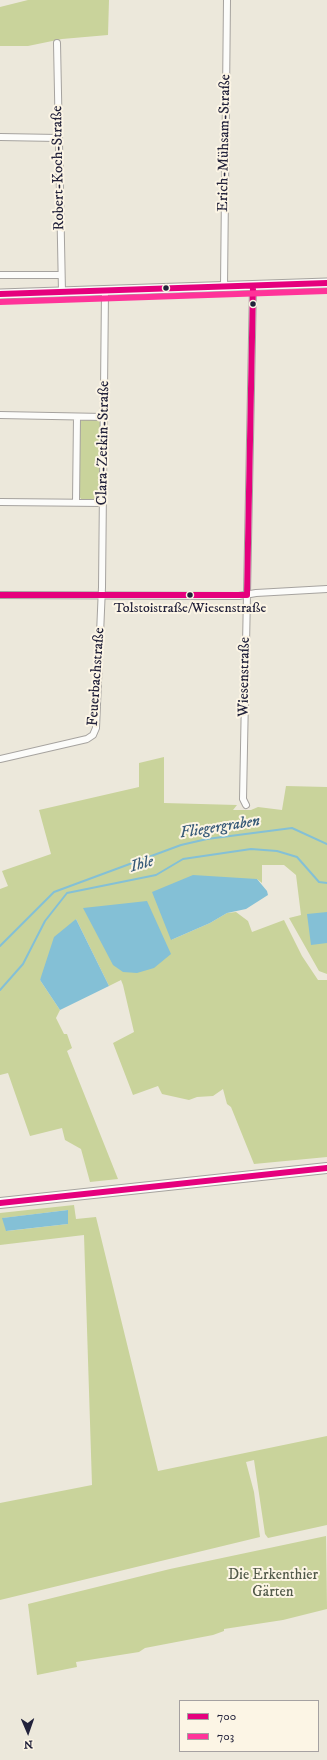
<!DOCTYPE html>
<html>
<head>
<meta charset="utf-8">
<style>
  body { margin:0 }
  #map { position:relative; width:327px; height:1760px; overflow:hidden; background:#ece8db; font-family:"IM FELL DW Pica",serif }
  canvas { display:block }
  .legend { position:absolute; left:179px; top:1700px; width:140px; height:52px; box-sizing:border-box; background:#fcf5e5; border:1px solid #a5a1a1; margin:0; padding:5px 7px; list-style:none; font-size:12px; color:#22223b }
  .legend li { display:flex; align-items:center; gap:8px; height:20px }
  .legend b { width:20px; border:1px solid #a5a1a1 }
  .north { position:absolute; left:8px; top:1712px; width:40px; height:40px; -webkit-text-stroke:3px #fcf5e5; paint-order:stroke; rotate:178deg; font-size:11px; font-weight:700; line-height:16px; text-align:center; color:#22223b }
  .north::after { content:''; display:block; margin:auto; width:14px; height:18px; background:#22223b; clip-path:polygon(50% 0,100% 100%,50% 72%,0 100%) }
</style>
</head>
<body>
<div id="map">
<canvas width="327" height="1760"></canvas>
<ul class="legend">
<li><b style="height:5px;background:#e5007d"></b>700</li>
<li><b style="height:5px;background:#f39"></b>703</li>
</ul>
<div class="north">N</div>
</div>
<script>
const ctx = document.querySelector('canvas').getContext('2d');
ctx.lineJoin = 'round';
function paint(path, color) { ctx.fillStyle = color; ctx.fill(path, 'evenodd'); }
const toPath = rows => new Path2D(rows.map(r => 'M' + r).join(''));
function strokePath(path, color, width, dash) { ctx.strokeStyle = color; ctx.lineWidth = width; ctx.lineCap = dash ? 'butt' : 'round'; ctx.setLineDash(dash || []); ctx.stroke(path); }
function label(font, color, halo, rows, align = 'center') {
  ctx.font = font + ' "IM FELL DW Pica",serif'; ctx.lineWidth = 4; ctx.setLineDash([]); ctx.textBaseline = 'middle'; ctx.strokeStyle = halo; ctx.fillStyle = color; for (const [text, x, y, turn = 0] of rows) {
    ctx.save(); ctx.translate(x, y); ctx.rotate((+turn || 0) * Math.PI / 180); ctx.textAlign = isNaN(turn) ? turn : align; if (halo) ctx.strokeText(text, 0, 0); ctx.fillText(text, 0, 0); ctx.restore();
  }
}
const green = toPath([
  [28,0,109,0,108,35,62,39,28,46,0,46,0,7],
  [82,420,98,420,101,423,100,496,97,500,82,500,78,495,79,421],
  [164,757,164,803,237,805,233,810,251,810,258,807,282,810,286,786,327,787,327,974,319,971,289,918,301,915,296,875,284,865,262,865,262,883,257,879,171,940,210,923,227,913,236,912,248,921,252,932,284,920,302,956,318,980,327,980,327,1157,254,1164,231,1107,227,1104,223,1089,213,1096,197,1097,189,1100,162,1094,158,1086,133,1095,113,1043,134,1032,123,985,121,980,109,986,76,919,40,980,60,1010,56,1018,64,1034,67,1034,72,1048,67,1051,118,1179,90,1182,81,1149,65,1140,62,1128,30,1136,8,1073,0,1075,0,889,8,886,2,871,51,854,39,810,139,787,139,763],
  [74,1205,76,1219,96,1217,158,1471,327,1436,327,1525,268,1538,265,1534,254,1460,246,1462,254,1492,260,1537,0,1600,0,1503,92,1485,84,1235,0,1245,0,1213],
  [68,1210,68,1224,7,1231,3,1218],
  [326,1536,327,1609,283,1620,224,1629,224,1631,213,1635,145,1648,139,1652,76,1662,77,1667,37,1675,28,1604,170,1569]
]);
const water = toPath([
  [193,875,257,879,267,891,268,895,246,909,227,913,210,923,171,940,152,892],
  [147,901,171,954,154,968,137,973,123,972,113,965,83,908],
  [327,912,327,943,311,945,307,914],
  [76,919,109,986,60,1010,40,980,54,937],
  [68,1210,68,1224,6,1231,2,1218]
]);
const stream = toPath([
  [0,946,54,892,181,845,207,839,292,828,327,844],
  [0,990,23,964,45,921,67,893,156,875,183,859,251,849,277,851,297,857,319,882,327,883]
]);
const minor = toPath([
  [57,43,62,292],
  [0,137,58,138],
  [0,275,61,275],
  [224,287,227,0],
  [0,415,104,417],
  [0,502,103,503],
  [76,502,77,417],
  [0,595,239,596,256,593,327,589],
  [0,759,87,739,93,735,96,728,102,587,105,291],
  [246,805,243,799,253,286]
]);
const secondary = toPath([
  [0,294,327,283]
]);
const primary = toPath([
  [0,1203,327,1168]
]);
const bus1 = toPath([
  [0,294,327,283],
  [0,595,247,595],
  [247,595,253,286],
  [0,1203,327,1168]
]);
const bus2 = toPath([
  [0,302,327,291]
]);
const markers = [
  [166,288,3.5,"#22223b"],
  [253,304,3.5,"#22223b"],
  [190,595,3.5,"#22223b"]
];
const busNames = [
  ["Tolstoistraße/Wiesenstraße",190,609]
];
const streetNames = [
  ["Erich-Mühsam-Straße",225,143,-89],
  ["Robert-Koch-Straße",59,168,-91],
  ["Clara-Zetkin-Straße",104,443,-89],
  ["Feuerbachstraße",97,677,-86],
  ["Wiesenstraße",245,677,-89]
];
const parkNames = [
  ["Die Erkenthier",273,1576],
  ["Gärten",273,1593]
];
const waterNames = [
  ["Fliegergraben",220,828,-9],
  ["Ihle",142,865,-16]
];
paint(green, '#c9d39b');
paint(water, '#84c0d6');
strokePath(stream, '#84c0d6', 2);
strokePath(minor, '#a6a39f', 8);
strokePath(secondary, '#a6a39f', 11);
strokePath(primary, '#a6a39f', 12);
strokePath(minor, '#fcfcfa', 6);
strokePath(secondary, '#fcfcfa', 9);
strokePath(primary, '#fcfcfa', 10);
strokePath(bus1, '#e5007d', 6);
strokePath(bus2, '#f39', 6);
for (const [x, y, r, color] of markers) { const dot = new Path2D(); dot.arc(x, y, r, 0, 2 * Math.PI); ctx.fillStyle = color; ctx.fill(dot); strokePath(dot, '#fcf5e5', 1.5); }
label('14px', '#22223b', '#fcf5e5', busNames);
label('15px', '#22223b', '#fcf5e5', streetNames);
label('15px', '#525a4a', '#fcf5e5', parkNames);
label('italic 16px', '#375a78', '#fcf5e5', waterNames);
</script>
</body>
</html>
